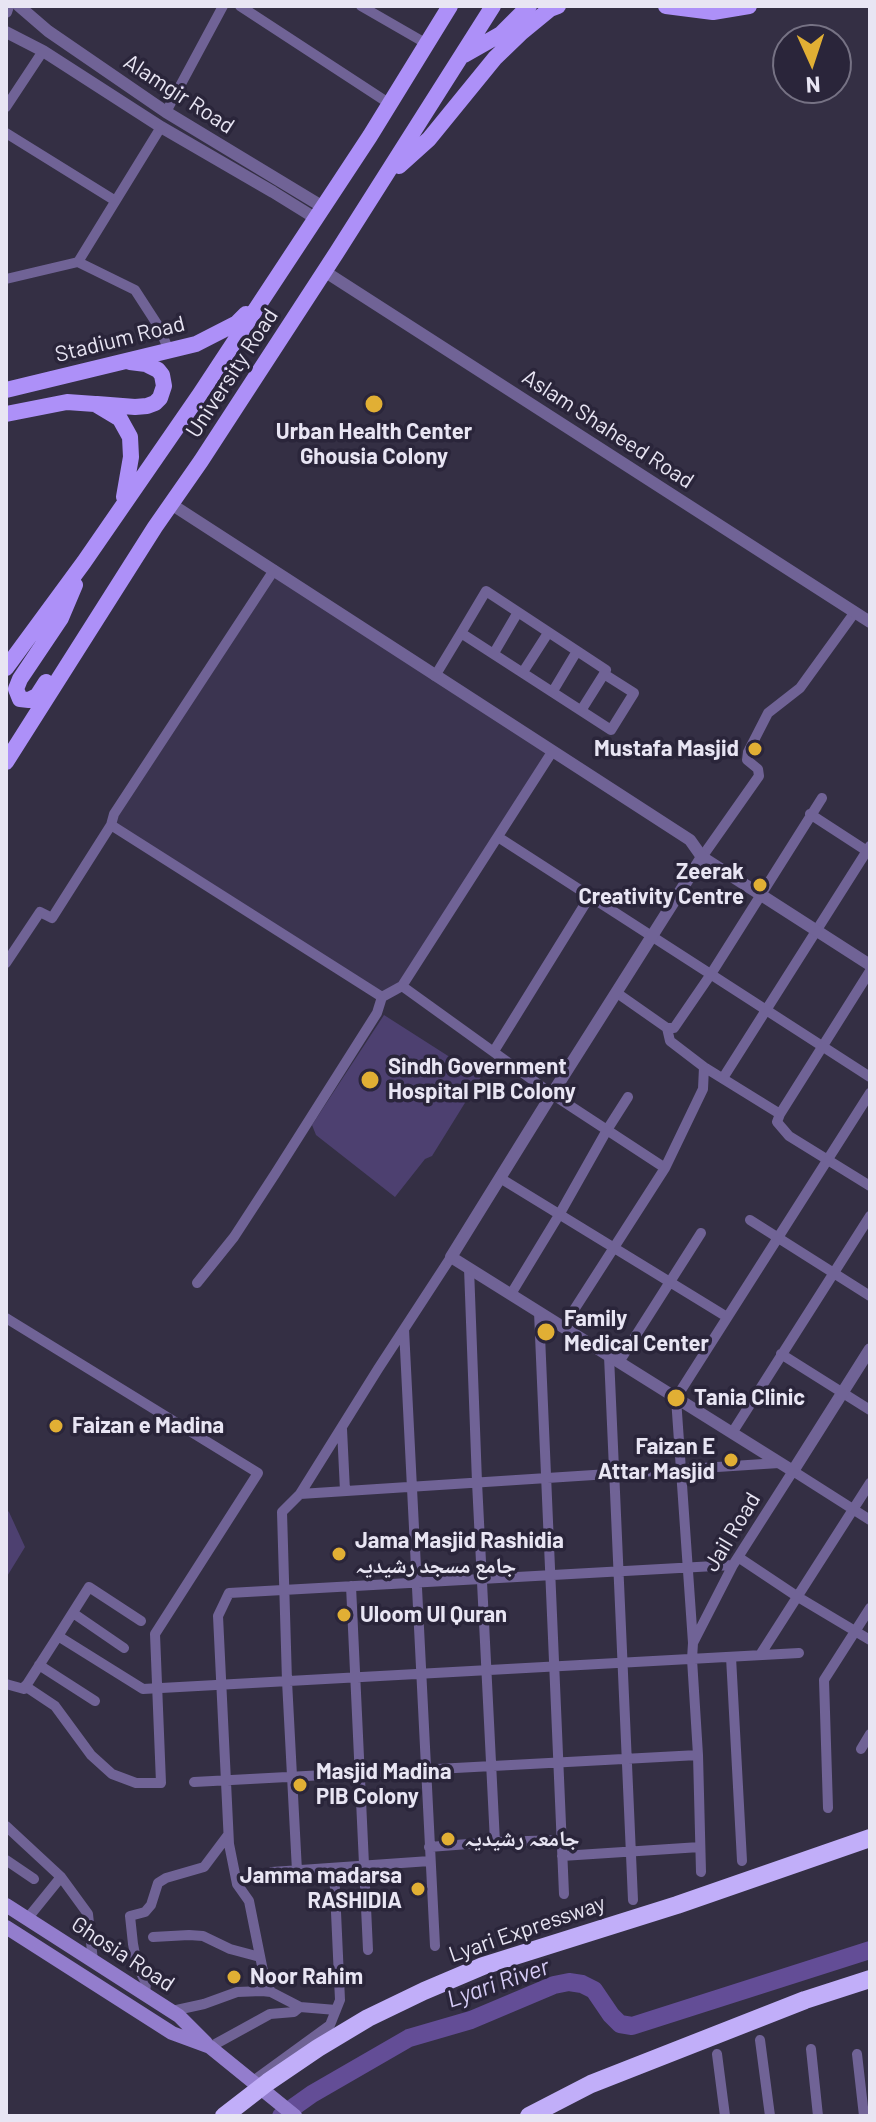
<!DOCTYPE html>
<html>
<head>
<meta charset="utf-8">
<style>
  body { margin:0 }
  #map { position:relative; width:876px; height:2122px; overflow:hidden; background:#342f44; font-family:Barlow,sans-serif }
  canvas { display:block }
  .frame { position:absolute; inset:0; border:8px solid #e8e5f3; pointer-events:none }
  .north { position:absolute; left:772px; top:24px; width:80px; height:80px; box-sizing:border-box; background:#2a253a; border:2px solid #767284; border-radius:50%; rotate:177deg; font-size:22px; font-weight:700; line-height:32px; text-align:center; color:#e8e5f3 }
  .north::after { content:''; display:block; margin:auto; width:28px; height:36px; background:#e1af34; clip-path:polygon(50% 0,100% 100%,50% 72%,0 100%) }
</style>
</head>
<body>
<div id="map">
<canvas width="876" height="2122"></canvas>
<div class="frame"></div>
<div class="north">N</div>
</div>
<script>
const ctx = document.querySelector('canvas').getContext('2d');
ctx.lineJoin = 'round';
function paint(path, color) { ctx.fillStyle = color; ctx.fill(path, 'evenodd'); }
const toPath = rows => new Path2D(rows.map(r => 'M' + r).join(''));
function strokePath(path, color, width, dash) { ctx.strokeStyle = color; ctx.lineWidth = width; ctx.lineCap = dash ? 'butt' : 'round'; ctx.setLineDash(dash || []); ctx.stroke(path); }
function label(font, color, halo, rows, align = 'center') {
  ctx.font = font + ' Barlow,"Noto Naskh Arabic",sans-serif'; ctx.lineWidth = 7; ctx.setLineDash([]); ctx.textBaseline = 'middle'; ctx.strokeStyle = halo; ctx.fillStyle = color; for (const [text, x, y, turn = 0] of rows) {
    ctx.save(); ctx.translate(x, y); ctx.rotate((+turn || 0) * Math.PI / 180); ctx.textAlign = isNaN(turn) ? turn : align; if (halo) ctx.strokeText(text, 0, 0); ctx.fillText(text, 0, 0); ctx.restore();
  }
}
const built = toPath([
  [274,570,552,752,402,986,382,997,111,825]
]);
const green = toPath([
  [384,1015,481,1077,432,1156,425,1159,395,1197,316,1135,312,1125],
  [6,1509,9,1512,25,1547,6,1578]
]);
const river = toPath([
  [281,2116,312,2094,409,2038,471,2020,554,1985,569,1982,582,1984,594,1990,611,2015,620,2024,632,2026,870,1950]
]);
const minor = toPath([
  [240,6,390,104],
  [361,6,427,44],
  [6,107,43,51],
  [166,112,223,6],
  [6,133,114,200],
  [78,262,135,290,157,324,169,350],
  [6,279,78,262,161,127],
  [494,653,518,612],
  [523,672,548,633],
  [435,676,461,633,486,591,606,670,604,674,634,693,611,730,461,633],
  [553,691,577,651],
  [582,709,604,674],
  [810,814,870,853],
  [111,825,114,814,274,570],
  [498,837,870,1077],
  [702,857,759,776,758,769,747,760,748,752,768,713,800,688,855,612],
  [6,963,40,912,52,918,111,825,382,997,377,1013,275,1174,234,1237,197,1283],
  [402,986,552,1094,665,1168],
  [617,993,667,1028,670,1041,704,1067,780,1114,777,1122,789,1136,870,1186],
  [382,997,402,986,552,752],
  [667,1028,674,1028,711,974,822,798],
  [494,1051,590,896],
  [723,1078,870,846],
  [780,1114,870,971],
  [500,1178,727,1317],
  [750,1220,870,1296],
  [469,1268,477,1482,495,1842],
  [511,1294,559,1215,607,1130,628,1097],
  [539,1312,564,1894],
  [6,1318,258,1473,155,1634,161,1783,136,1783,112,1774,91,1755,55,1706,25,1686],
  [563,1327,665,1168,703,1089,704,1067],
  [404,1329,435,1946],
  [781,1354,870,1410],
  [609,1356,633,1900],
  [619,1362,701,1233],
  [342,1429,345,1491],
  [732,1433,870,1216],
  [300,1494,779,1463],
  [738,1557,798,1597,870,1640],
  [351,1586,368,1950],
  [73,1613,124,1648],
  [58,1636,89,1587,141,1621],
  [693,1643,676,1398,870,1093],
  [760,1655,870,1483],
  [731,1657,742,1861],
  [39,1665,95,1701],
  [6,1684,24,1689,58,1636,143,1689,799,1653],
  [861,1749,870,1734],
  [194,1782,698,1755],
  [828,1808,824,1680,870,1608],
  [6,1826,61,1877,88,1914,93,1961],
  [429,1847,495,1842,561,1840],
  [562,1856,700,1847],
  [6,1860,34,1879],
  [297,1871,287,1681,282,1512,300,1494,378,1369,451,1257],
  [272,1872,430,1861],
  [701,1872,698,1755,692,1659,693,1643,733,1565,793,1471,870,1520],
  [27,1919,61,1877],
  [153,1937,189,1935,203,1936,230,1949,260,1957],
  [271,1992,265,1981,249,1901,237,1884,229,1844,218,1616,229,1593,733,1565],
  [145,1994,146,1983,137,1965,133,1944,130,1916,145,1912,151,1905,158,1883,166,1878,204,1867,228,1835],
  [172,2011,204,2004,237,1992,262,1991,271,1992,300,2007,336,2010],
  [760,2040,770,2116],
  [210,2047,270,2014,294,2012,300,2007],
  [811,2049,818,2116],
  [717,2054,725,2116],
  [857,2054,864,2116],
  [253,2081,330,2025,340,2000,334,1868]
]);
const tertiary = toPath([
  [19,6,48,31,166,112,323,207],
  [6,12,8,6],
  [6,32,43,51,161,127,273,192,315,218],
  [324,271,870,622],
  [171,504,690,840,702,857,870,965],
  [702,857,552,1094,451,1257,793,1471,870,1349]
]);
const secondary = toPath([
  [6,1905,179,2016,206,2043],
  [6,1927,172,2033,210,2047,295,2116]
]);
const primary = toPath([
  [666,6,713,12,749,6],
  [464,55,501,34,529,6],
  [399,166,429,139,495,58,522,32,550,9,558,6],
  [6,390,196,344,237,323,246,314],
  [97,404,135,407,147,406,155,403,160,398,164,386,162,375,158,370,146,364,130,362],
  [6,414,67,402,95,404,120,419,130,437,131,457,124,497],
  [6,668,84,562,200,394,370,136,450,6],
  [46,682,37,696,29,700,20,699,16,689,20,679,61,618,75,585],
  [6,762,155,527,201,461,337,252,493,6]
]);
const motorway = toPath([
  [224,2116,268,2082,318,2048,368,2018,424,1991,483,1966,677,1905,870,1838],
  [529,2116,591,2084,805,2000,870,1979]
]);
const markers = [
  [374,404,10,"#e1af34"],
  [755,749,8,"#e1af34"],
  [760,885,8,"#e1af34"],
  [370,1080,10,"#e1af34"],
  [546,1332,10,"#e1af34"],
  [676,1398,10,"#e1af34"],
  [56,1426,8,"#e1af34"],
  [731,1460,8,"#e1af34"],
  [339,1554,8,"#e1af34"],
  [344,1615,8,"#e1af34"],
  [300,1785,8,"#e1af34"],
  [448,1839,8,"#e1af34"],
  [418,1889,8,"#e1af34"],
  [234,1977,8,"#e1af34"]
];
const streetNames = [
  ["Alamgir Road",179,94,33],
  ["Stadium Road",120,339,-14],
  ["University Road",232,373,-57],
  ["Aslam Shaheed Road",608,429,33],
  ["Jail Road",732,1532,-59],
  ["Lyari Expressway",527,1929,-19],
  ["Ghosia Road",123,1954,33]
];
const poiNames = [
  ["Urban Health Center",374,432,"center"],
  ["Ghousia Colony",374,457,"center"],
  ["Mustafa Masjid",739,749,"right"],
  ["Zeerak",744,872,"right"],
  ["Creativity Centre",744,897,"right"],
  ["Sindh Government",388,1067],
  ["Hospital PIB Colony",388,1092],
  ["Family",564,1319],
  ["Medical Center",564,1344],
  ["Tania Clinic",694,1398],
  ["Faizan e Madina",72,1426],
  ["Faizan E",715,1447,"right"],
  ["Attar Masjid",715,1472,"right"],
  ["Jama Masjid Rashidia",355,1541],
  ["جامع مسجد رشیدیہ",355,1566],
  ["Uloom Ul Quran",360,1615],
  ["Masjid Madina",316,1772],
  ["PIB Colony",316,1797],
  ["جامعہ رشیدیہ",464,1839],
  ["Jamma madarsa",402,1876,"right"],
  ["RASHIDIA",402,1901,"right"],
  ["Noor Rahim",250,1977]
];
const waterNames = [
  ["Lyari River",498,1983,-19]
];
paint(built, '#3b3450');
paint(green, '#4d4070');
strokePath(river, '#634d96', 18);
strokePath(minor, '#706396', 10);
strokePath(tertiary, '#706396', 12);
strokePath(secondary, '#937dcd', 14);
strokePath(primary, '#ad90f8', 16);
strokePath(motorway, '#c1aef9', 18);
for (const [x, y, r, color] of markers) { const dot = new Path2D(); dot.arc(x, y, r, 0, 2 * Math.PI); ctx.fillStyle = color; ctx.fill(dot); strokePath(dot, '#2a253a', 3); }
label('22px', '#e8e5f3', '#2a253a', streetNames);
label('bold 22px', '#e8e5f3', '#2a253a', poiNames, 'left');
label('italic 24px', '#d5cbf5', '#2a253a', waterNames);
</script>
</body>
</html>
